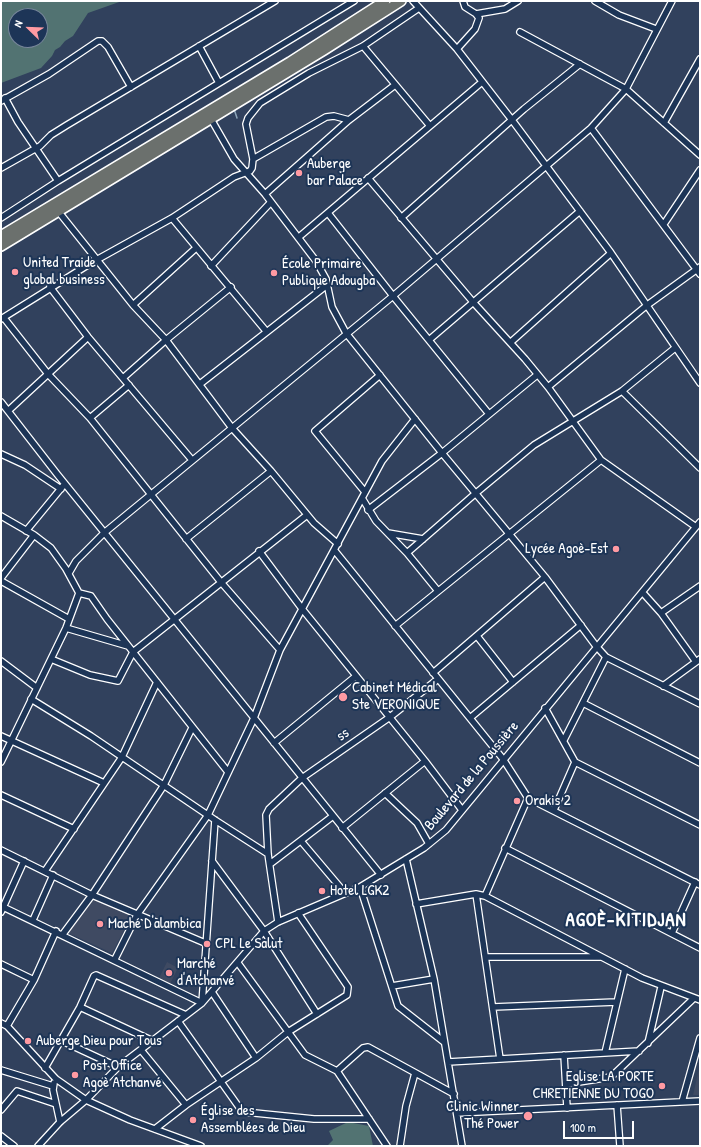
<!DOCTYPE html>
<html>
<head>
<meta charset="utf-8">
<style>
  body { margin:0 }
  #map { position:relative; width:701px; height:1147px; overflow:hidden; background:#31415d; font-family:"Patrick Hand",sans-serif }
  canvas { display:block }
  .frame { position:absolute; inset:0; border:2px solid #fff; pointer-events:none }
  .north { position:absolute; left:8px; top:8px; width:40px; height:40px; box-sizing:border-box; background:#1d3557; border:1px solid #77869a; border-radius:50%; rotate:293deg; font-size:11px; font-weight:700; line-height:16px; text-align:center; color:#fff }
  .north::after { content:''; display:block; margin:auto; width:14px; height:18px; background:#ff9aa2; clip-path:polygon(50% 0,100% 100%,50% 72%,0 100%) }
  .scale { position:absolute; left:563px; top:1121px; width:71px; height:18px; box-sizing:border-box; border:2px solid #fff; border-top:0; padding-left:5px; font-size:12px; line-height:14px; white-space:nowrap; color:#fff; -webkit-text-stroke:3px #1d3557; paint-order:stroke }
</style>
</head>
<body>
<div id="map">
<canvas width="701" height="1147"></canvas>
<div class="frame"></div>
<div class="north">N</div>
<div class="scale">100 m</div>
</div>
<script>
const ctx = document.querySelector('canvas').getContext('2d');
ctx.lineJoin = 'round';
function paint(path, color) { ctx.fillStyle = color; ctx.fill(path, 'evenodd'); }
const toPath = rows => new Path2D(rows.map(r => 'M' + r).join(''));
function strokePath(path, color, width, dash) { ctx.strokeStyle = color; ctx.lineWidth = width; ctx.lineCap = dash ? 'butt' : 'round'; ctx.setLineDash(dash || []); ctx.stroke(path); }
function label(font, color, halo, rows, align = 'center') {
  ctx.font = font + ' "Patrick Hand",sans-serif'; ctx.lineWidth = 4; ctx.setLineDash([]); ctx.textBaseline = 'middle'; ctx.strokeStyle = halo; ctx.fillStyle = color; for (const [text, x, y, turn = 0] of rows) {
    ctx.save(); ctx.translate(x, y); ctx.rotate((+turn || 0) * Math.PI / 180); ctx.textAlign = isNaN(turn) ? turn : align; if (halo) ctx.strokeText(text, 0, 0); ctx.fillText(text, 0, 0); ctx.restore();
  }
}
const built = toPath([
  [91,898,132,915,112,953,66,932],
  [167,962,178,968,170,984,159,978],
  [700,1065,700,1095,693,1095]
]);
const green = toPath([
  [1,1,122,1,88,13,73,36,65,41,60,47,55,50,52,56,41,68,1,83],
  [16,16,40,16,40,40,16,40],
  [348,1122,369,1126,373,1146,327,1146,333,1140,329,1131]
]);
const stream = toPath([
  [234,109,237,118]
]);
const street = toPath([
  [413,1,457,49,512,120,611,253,700,383],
  [463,1,465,7,476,14,505,9,518,1],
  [595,1,619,15,656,29],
  [520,32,626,89,700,155],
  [199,46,219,83],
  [363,46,430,126],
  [457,49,475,29,479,18,476,14],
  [5,98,18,122,58,181],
  [1,101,49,74,98,41,102,41,108,47,131,87],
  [211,119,234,159,265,194,316,261,326,279,332,307,346,333,442,453,545,577,596,646,606,657,700,704],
  [664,123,700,59],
  [591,128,700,274],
  [253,159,326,117,334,116,349,120],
  [1,168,40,146,51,135,67,125,275,1],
  [368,178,473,302,525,359,548,387,601,460,696,527],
  [265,194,349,120,395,85],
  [58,211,133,305,166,340,232,428,271,471,314,523,338,544],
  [328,213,393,296,489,414],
  [1,218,58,181,354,1],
  [172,218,266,331],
  [401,218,524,109,580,64],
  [664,224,700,170],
  [299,237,482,82],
  [211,266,271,202],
  [50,287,88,337,192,460],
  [133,305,196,248],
  [4,318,48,374,90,418,220,581,280,650],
  [1,319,91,263,172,218,234,177,250,171,252,168,253,159,246,124,248,118,260,103,309,73,363,46,419,8],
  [429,340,580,211],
  [511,342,611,253],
  [123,378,166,340,231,287],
  [200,384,327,285],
  [548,387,646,306,700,267],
  [622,391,700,468],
  [1,402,57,474,381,875],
  [8,411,88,337],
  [90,418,129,385],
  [1,454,25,465,61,489],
  [365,492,315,431,380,375],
  [362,498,376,521,407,553,438,591],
  [368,510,442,453,537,375],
  [1,516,34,535,51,548,66,569,79,593,66,628,1,762],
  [26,531,63,486],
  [388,533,423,539],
  [186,539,271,471],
  [259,551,303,610,425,761,462,810],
  [335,551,503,759,528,798,700,885],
  [407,553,476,493,534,445,622,391,675,348],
  [69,573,76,561,104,533,393,296,591,128,626,89,672,1],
  [1,578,34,535],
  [1,581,69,619],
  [79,593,91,596,107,619,228,772],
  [643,593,661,613,700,586],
  [661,613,696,662],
  [395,626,601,460],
  [66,628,128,646],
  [477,636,513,682],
  [51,659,90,675,118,681,133,652,307,515],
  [1,661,37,688],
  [433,673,545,577],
  [663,686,700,659],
  [31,699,91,736,215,820,268,854],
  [583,703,700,763],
  [545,708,575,762,554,810],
  [470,718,581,625],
  [1,736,104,783],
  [564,740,606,657],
  [274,743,356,676],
  [575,762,700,825],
  [385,793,417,823,429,844],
  [1,795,74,829],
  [342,828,425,761],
  [301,841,345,893],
  [505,848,700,948],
  [1,850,92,895,205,943],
  [406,859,434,979,462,1146],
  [212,861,264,931,317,1014],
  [270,864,333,816],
  [45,871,122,757,157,682],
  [360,887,398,1006,444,1042],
  [476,894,500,1059],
  [485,896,528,798],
  [416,904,476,894,485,896,642,978,700,1000],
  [1,906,202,1003,215,820],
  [1,912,24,861],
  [33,920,53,875],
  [278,922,268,854,266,815,269,809,302,778,390,717,438,679],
  [672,933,695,882],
  [63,934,92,895,164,785,192,728],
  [486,957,600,957],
  [115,959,137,915,208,815,254,718,280,650,382,461,415,419],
  [238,963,305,1055,337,1071,387,1146],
  [1,964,34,980],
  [392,986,434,979],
  [212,992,256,1058],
  [80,1007,153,1041],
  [493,1007,616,1002],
  [178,1021,241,1110,245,1112,314,1119,369,1119],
  [1,1023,7,1026,56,1079,86,1100,130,1120,201,1146],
  [7,1026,34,980,56,931],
  [60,1040,118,1067],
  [648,1043,661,987],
  [141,1050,186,1105],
  [605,1053,625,969],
  [564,1055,567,1108],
  [448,1062,639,1051],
  [45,1068,80,1007,94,976,96,975,186,1015],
  [1,1070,53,1086],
  [337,1071,363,1048,368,1047,454,1094],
  [54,1083,53,1090,60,1122],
  [566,1084,611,1077,693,999],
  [682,1102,700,1038],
  [617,1105,620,1146],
  [1,1110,17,1091,56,1104],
  [457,1113,700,1101],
  [155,1129,186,1105,256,1058,288,1032,347,995,348,987,298,913],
  [1,1136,14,1146],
  [38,1146,60,1122,86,1100,118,1067,202,1003,264,931,278,922,360,887,424,848,446,830,700,522],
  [400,1146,406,1106,415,1073]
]);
const primary = toPath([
  [1,236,290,62,385,1],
  [1,246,324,50,401,1]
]);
const markers = [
  [299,173,4,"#ff9aa2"],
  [15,272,4,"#ff9aa2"],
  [274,273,4,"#ff9aa2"],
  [616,549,4,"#ff9aa2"],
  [343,697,5,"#ff9aa2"],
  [517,801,4,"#ff9aa2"],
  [322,891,4,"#ff9aa2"],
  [100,924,4,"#ff9aa2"],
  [207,944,4,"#ff9aa2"],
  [169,973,4,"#ff9aa2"],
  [28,1041,4,"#ff9aa2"],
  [75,1075,4,"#ff9aa2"],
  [662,1086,4,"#ff9aa2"],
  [528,1116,5,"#ff9aa2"],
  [193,1120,4,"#ff9aa2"]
];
const poiNames = [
  ["Auberge",307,164],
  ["bar Palace",307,181],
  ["United Traide",23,263],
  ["global business",23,280],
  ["École Primaire",282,264],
  ["Publique Adougba",282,281],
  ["Lycée Agoè-Est",608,549,"right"],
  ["Cabinet Médical",352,688],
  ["Ste VERONIQUE",352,705],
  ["Orakis 2",525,801],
  ["Hotel LGK2",330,891],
  ["Maché D'alambica",108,924],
  ["CPL Le Salut",215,944],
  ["Marché",177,964],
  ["d'Atchanvé",177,981],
  ["Auberge Dieu pour Tous",36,1041],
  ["Post Office",83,1066],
  ["Agoè Atchanvé",83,1083],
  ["Eglise LA PORTE",654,1077,"right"],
  ["CHRETIENNE DU TOGO",654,1094,"right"],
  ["Clinic Winner",519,1107,"right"],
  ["Thé Power",519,1124,"right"],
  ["Église des",201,1111],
  ["Assemblées de Dieu",201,1128]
];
const streetNames = [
  ["ss",343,735,-35],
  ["Boulevard de la Poussière",472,776,-50]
];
const districtNames = [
  ["AGOÈ-KITIDJAN",626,921]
];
paint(built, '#3f4a62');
paint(green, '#527372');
strokePath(stream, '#8ea6b9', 1.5);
strokePath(street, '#fff', 8);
strokePath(primary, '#fff', 12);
strokePath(street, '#1d3557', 5.5);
strokePath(primary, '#6b706d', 9);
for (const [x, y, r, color] of markers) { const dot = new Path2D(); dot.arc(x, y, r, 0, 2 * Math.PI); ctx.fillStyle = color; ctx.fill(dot); strokePath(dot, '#1d3557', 1.5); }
label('15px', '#fff', '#1d3557', poiNames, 'left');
label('15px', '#fff', '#1d3557', streetNames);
ctx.letterSpacing = '1px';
label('bold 19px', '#fff', '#1d3557', districtNames);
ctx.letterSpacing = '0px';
</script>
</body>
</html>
